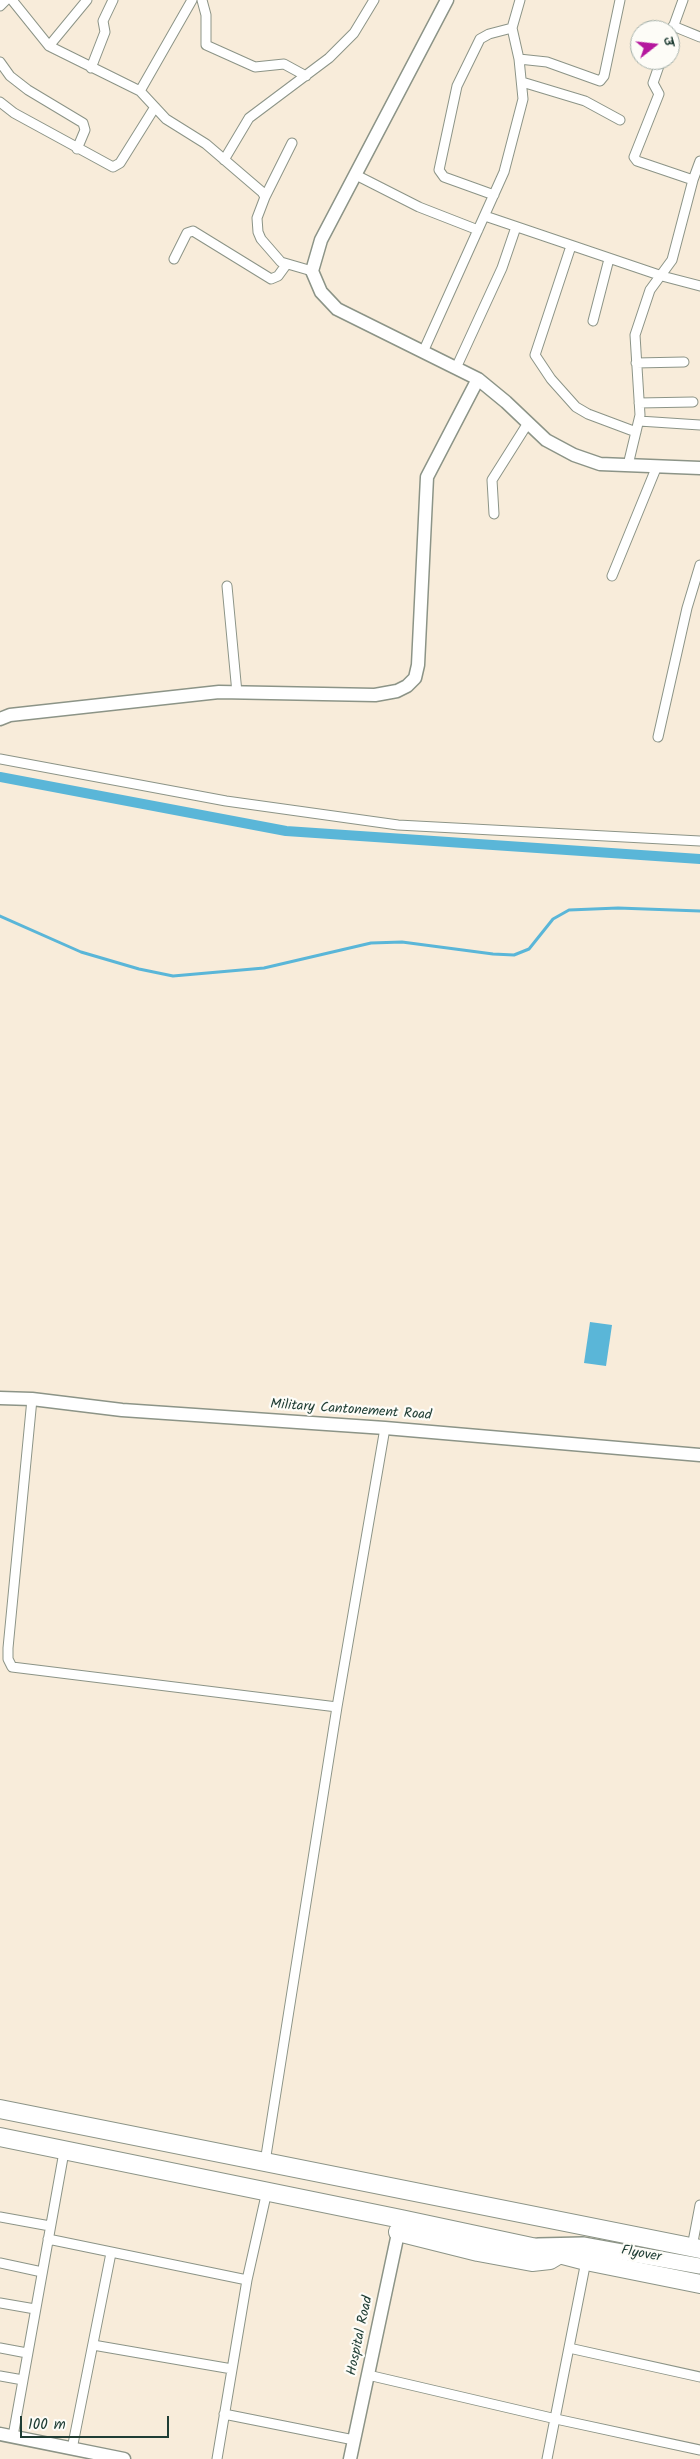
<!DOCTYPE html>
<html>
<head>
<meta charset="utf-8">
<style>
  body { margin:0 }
  #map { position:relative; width:700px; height:2459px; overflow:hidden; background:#f8ecda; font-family:Kalam,"Playpen Sans Deva",sans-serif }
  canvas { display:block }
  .north { position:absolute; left:630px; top:20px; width:50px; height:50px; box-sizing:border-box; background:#fdfcf7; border:1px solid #a4b0a9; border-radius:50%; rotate:74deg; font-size:14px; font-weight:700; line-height:20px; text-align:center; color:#1f3d34 }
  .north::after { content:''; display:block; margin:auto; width:18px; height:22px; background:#b5179e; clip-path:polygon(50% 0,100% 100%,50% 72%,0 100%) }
  .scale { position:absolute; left:20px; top:2416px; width:149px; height:22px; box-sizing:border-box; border:2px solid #1f3d34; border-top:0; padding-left:6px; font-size:15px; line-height:18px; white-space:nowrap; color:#1f3d34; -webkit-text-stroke:4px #fdfcf7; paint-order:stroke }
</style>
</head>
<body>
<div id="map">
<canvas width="700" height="2459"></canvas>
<div class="north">उ</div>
<div class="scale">100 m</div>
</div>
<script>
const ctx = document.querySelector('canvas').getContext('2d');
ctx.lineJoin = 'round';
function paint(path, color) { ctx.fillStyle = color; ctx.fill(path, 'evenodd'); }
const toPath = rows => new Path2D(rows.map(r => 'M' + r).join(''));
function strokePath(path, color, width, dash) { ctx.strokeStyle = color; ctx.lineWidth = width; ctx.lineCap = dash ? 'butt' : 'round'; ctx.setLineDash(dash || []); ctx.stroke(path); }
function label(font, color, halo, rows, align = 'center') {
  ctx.font = font + ' Kalam,sans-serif'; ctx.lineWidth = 4.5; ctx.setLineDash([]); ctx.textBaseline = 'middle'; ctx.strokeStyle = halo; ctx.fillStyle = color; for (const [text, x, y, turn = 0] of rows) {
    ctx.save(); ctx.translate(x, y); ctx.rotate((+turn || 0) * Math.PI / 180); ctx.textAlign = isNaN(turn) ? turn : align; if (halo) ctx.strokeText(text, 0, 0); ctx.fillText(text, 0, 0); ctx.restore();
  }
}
const water = toPath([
  [590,1322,612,1325,606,1366,584,1363]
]);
const stream = toPath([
  [0,916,81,952,139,969,173,976,264,968,371,943,402,942,493,954,514,955,529,949,553,919,569,910,618,908,700,911]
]);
const canal = toPath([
  [0,777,286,831,700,859]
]);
const street = toPath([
  [12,0,49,46,140,91,166,119,206,144,262,192,265,197],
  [202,0,206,15,206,45,255,67,284,64,306,76],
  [0,6,6,0],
  [673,26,700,37],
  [670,36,683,0],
  [49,46,87,0],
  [519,59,547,62,600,81,604,76,620,0],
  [661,60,653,83,659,94,634,157,637,161,693,180],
  [0,62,10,76,28,90,83,123,85,130,77,149],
  [91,68,105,32,103,21,113,0],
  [522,82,585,101,620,120],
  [140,91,192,0],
  [0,102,14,113,113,167,120,163,155,107],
  [292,143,265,197,257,218,258,232,261,239,281,262,312,271],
  [224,160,249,118,329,58,354,33,374,0],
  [356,175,419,207,478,230],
  [494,195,444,177,439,170,457,86,480,39,489,34,512,28],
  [485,216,662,276,700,286],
  [571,246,535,355,551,379,576,407,588,414,636,432],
  [174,259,187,233,193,231,271,279,278,276,286,265],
  [593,321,609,259],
  [423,352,504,172,523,99,519,59,512,28,520,0],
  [636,363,684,362],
  [456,368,502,268,516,227],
  [639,403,693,402],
  [639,421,700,425],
  [628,465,640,415,635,335,650,290,672,260,693,180,700,161],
  [494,514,492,480,528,423],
  [612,576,657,466],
  [227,586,237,693],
  [658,737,687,608,700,565],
  [0,759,226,801,398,825,700,841],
  [32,1399,8,1648,8,1659,12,1667,337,1707],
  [265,2162,337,1707,385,1428],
  [0,2217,50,2226],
  [48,2239,247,2280],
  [692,2247,700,2205],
  [0,2263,42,2272],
  [0,2303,35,2309],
  [93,2345,232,2369],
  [0,2348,27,2353],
  [569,2348,700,2377],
  [368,2375,556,2419,700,2450],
  [0,2376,23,2380],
  [224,2414,354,2440],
  [13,2436,64,2152],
  [72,2449,111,2253],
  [217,2459,247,2280,267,2191],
  [547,2459,586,2261]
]);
const secondary = toPath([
  [447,0,321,240,312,271,321,292,337,309,478,379,506,402,546,440,574,455,600,464,700,468],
  [0,719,10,715,219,692,375,695,397,691,407,686,415,678,418,665,427,477,478,379],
  [0,1398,32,1399,122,1410,385,1428,700,1455],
  [0,2434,124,2459],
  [350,2459,400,2224]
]);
const primary = toPath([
  [538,2246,583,2245,700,2266]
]);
const highway = toPath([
  [0,2109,700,2249],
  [0,2137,401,2219,532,2247,586,2261,700,2284],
  [398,2232,478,2252,532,2262,550,2260,560,2254]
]);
const streetNames = [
  ["Military Cantonement Road",351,1411,4],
  ["Flyover",641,2255,10],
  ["Hospital Road",361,2336,-78]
];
paint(water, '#5ab6d8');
strokePath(stream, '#5ab6d8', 3);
strokePath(canal, '#5ab6d8', 10);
strokePath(street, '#8c9487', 11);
strokePath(secondary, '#8c9487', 15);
strokePath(primary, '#8c9487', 18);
strokePath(highway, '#8c9487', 20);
strokePath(street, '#fff', 9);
strokePath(secondary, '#fff', 12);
strokePath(primary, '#fff', 15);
strokePath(highway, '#fff', 18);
label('14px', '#1f3d34', '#fdfcf7', streetNames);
</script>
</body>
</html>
